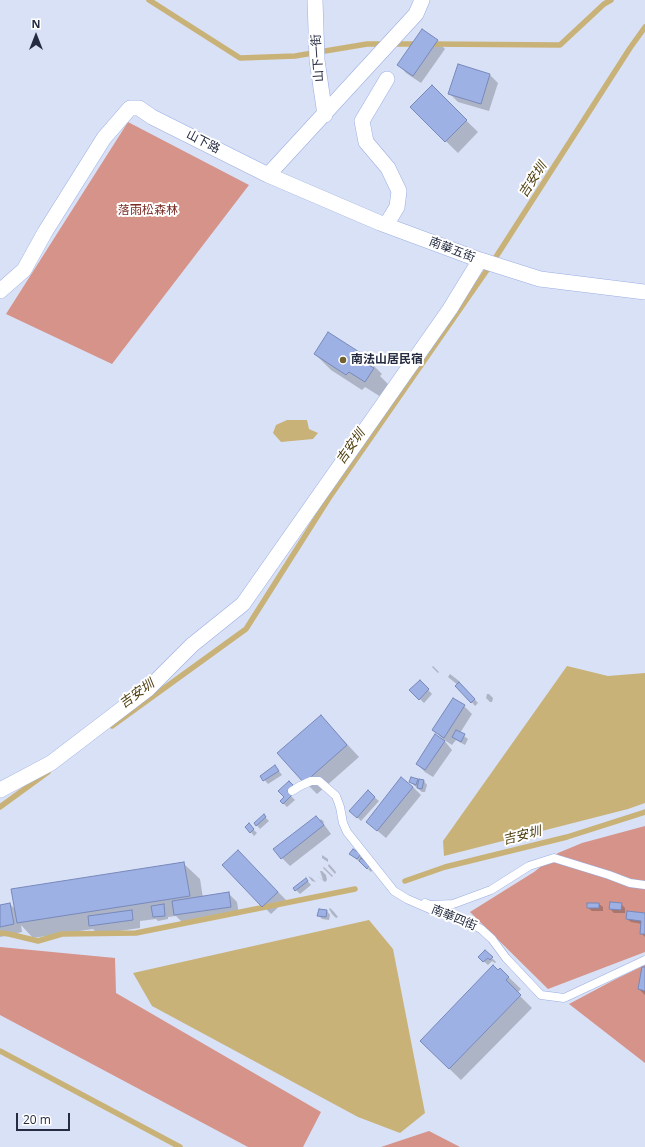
<!DOCTYPE html>
<html>
<head>
<meta charset="utf-8">
<style>
  body { margin:0 }
  #map { position:relative; width:645px; height:1147px; overflow:hidden; background:#d9e1f7; font-family:"Open Sans",sans-serif }
  canvas { display:block }
  .north { position:absolute; left:16px; top:16px; width:40px; height:40px; -webkit-text-stroke:3px #fff; paint-order:stroke; rotate:0deg; font-size:11px; font-weight:700; line-height:16px; text-align:center; color:#252c41 }
  .north::after { content:''; display:block; margin:auto; width:14px; height:18px; background:#252c41; clip-path:polygon(50% 0,100% 100%,50% 72%,0 100%) }
  .scale { position:absolute; left:16px; top:1113px; width:54px; height:18px; box-sizing:border-box; border:2px solid #252c41; border-top:0; padding-left:5px; font-size:12px; line-height:14px; white-space:nowrap; color:#252c41; -webkit-text-stroke:3px #fff; paint-order:stroke }
</style>
</head>
<body>
<div id="map">
<canvas width="645" height="1147"></canvas>
<div class="north">N</div>
<div class="scale">20 m</div>
</div>
<script>
const ctx = document.querySelector('canvas').getContext('2d');
ctx.lineJoin = 'round';
function paint(path, color) { ctx.fillStyle = color; ctx.fill(path, 'evenodd'); }
const toPath = rows => new Path2D(rows.map(r => 'M' + r).join(''));
function strokePath(path, color, width, dash) { ctx.strokeStyle = color; ctx.lineWidth = width; ctx.lineCap = dash ? 'butt' : 'round'; ctx.setLineDash(dash || []); ctx.stroke(path); }
function label(font, color, halo, rows, align = 'center') {
  ctx.font = font + ' "Open Sans","Noto Sans TC",sans-serif'; ctx.lineWidth = 4; ctx.setLineDash([]); ctx.textBaseline = 'middle'; ctx.strokeStyle = halo; ctx.fillStyle = color; for (const [text, x, y, turn = 0] of rows) {
    ctx.save(); ctx.translate(x, y); ctx.rotate((+turn || 0) * Math.PI / 180); ctx.textAlign = isNaN(turn) ? turn : align; if (halo) ctx.strokeText(text, 0, 0); ctx.fillText(text, 0, 0); ctx.restore();
  }
}
const forest = toPath([
  [128,122,249,185,112,364,6,314],
  [645,826,645,952,548,989,470,912,534,872,558,853,582,843],
  [0,947,115,958,116,993,321,1112,303,1147,248,1147,0,1015],
  [645,965,645,1063,569,1004,614,980],
  [429,1131,460,1147,381,1147]
]);
const water = toPath([
  [287,420,307,420,309,429,318,433,313,439,281,442,273,433,276,425],
  [567,666,608,676,645,673,645,803,628,809,444,856,443,841],
  [369,920,393,949,425,1113,400,1133,358,1117,152,1006,133,973]
]);
const shadow = toPath([
  [437,41,445,49,421,83,406,73,398,64],
  [490,75,498,83,489,111,458,102,450,94],
  [432,87,478,132,458,153,411,107],
  [315,354,366,358,382,374,380,376,389,385,381,397,365,387,362,390,331,370],
  [433,666,439,672,438,673,432,667],
  [450,674,459,681,459,682,478,703,475,706,458,685,448,677],
  [420,681,432,694,424,703,411,690],
  [487,694,489,694,493,698,492,702,490,702,486,698],
  [464,706,472,714,460,733,468,739,465,745,456,740,452,745,443,739,452,750,433,777,425,772,417,764,443,739,433,730],
  [321,716,359,757,317,794,305,782],
  [275,766,282,775,268,784,261,776],
  [418,780,420,782,424,781,427,785,425,792,422,792,410,782],
  [289,782,296,789,290,795,295,800,287,807,281,801,285,797],
  [413,787,421,795,386,838,367,822],
  [368,792,379,801,361,821,355,815],
  [264,816,269,821,260,829,255,823],
  [321,819,332,830,324,822,323,823,331,834,290,866,282,858],
  [249,825,257,833,254,836,247,827],
  [350,854,360,855,364,859,363,861,374,868,371,872,368,869,371,866,361,863],
  [322,855,328,859,328,862,322,858],
  [246,859,286,900,271,914,263,906],
  [184,864,200,879,203,898,229,894,237,902,239,915,183,923,176,916,168,917,168,919,158,921,156,919,140,921,140,928,98,934,93,929,33,938,21,925,22,932,0,937,0,906,10,904,16,910],
  [329,864,336,872,335,874,328,866],
  [324,867,333,876,332,877,323,868],
  [320,871,322,871,326,875,327,880,325,882,316,875,323,880],
  [308,876,312,878,316,882,312,881],
  [306,879,311,885,300,894,296,890],
  [599,904,603,907,603,911,592,911,588,908],
  [621,904,625,908,625,913,614,913,610,909],
  [330,908,334,912,338,917,336,918,332,914,329,909],
  [327,911,330,915,329,920,322,919,318,915],
  [645,914,645,937,641,933,642,924,631,922,627,919],
  [485,951,496,962,495,963,492,961,488,965,479,957],
  [645,968,645,995,639,989],
  [500,969,521,989,517,993,532,1008,461,1080,433,1053]
]);
const stream = toPath([
  [149,0,240,58,295,56,367,44,419,44],
  [429,44,560,45,604,4,611,0],
  [112,726,246,629,329,498,494,260,630,48,645,27],
  [0,807,48,772],
  [405,881,445,867,567,837,645,812],
  [0,933,9,934,38,941,62,934,136,933,355,889],
  [0,1051,180,1147]
]);
const building = toPath([
  [422,29,438,40,413,76,397,65,422,29],
  [458,64,490,74,481,104,448,94,458,64],
  [432,85,467,120,445,142,410,107,432,85],
  [328,332,367,357,363,362,374,368,365,382,349,372,346,375,314,354,328,332],
  [420,680,429,689,419,700,409,690,420,680],
  [459,682,475,699,471,703,455,686,459,682],
  [453,698,465,705,444,738,432,730,453,698],
  [321,715,347,745,304,783,277,753,321,715],
  [456,730,465,734,461,742,452,737,456,730],
  [435,734,445,741,425,770,416,764,435,734],
  [275,765,279,771,263,781,260,776,275,765],
  [401,777,413,787,377,831,366,822,401,777],
  [411,777,418,779,416,785,409,782,411,777],
  [419,779,424,780,422,789,417,788,419,779],
  [289,781,293,785,287,791,292,795,283,804,280,801,284,797,278,791,289,781],
  [368,790,375,797,357,818,349,811,368,790],
  [264,814,266,817,256,826,254,823,264,814],
  [316,816,324,825,281,859,273,849,316,816],
  [249,823,254,829,250,833,245,827,249,823],
  [353,849,361,854,357,859,349,854,353,849],
  [238,850,278,892,262,907,222,865,238,850],
  [361,858,367,863,371,863,367,869,359,861,361,858],
  [184,862,190,896,17,923,11,889,184,862],
  [306,878,308,881,295,891,293,888,306,878],
  [229,892,231,907,174,915,172,901,229,892],
  [610,902,622,903,621,910,609,909,610,902],
  [10,903,14,924,0,927,0,905,10,903],
  [587,903,599,903,599,908,587,908,587,903],
  [164,904,165,916,153,917,151,906,164,904],
  [319,909,327,910,326,917,317,916,319,909],
  [132,910,133,920,89,926,88,916,132,910],
  [627,911,645,913,645,934,640,934,641,921,626,919,627,911],
  [485,950,493,957,490,960,488,958,483,962,478,957,485,950],
  [493,965,498,970,500,968,509,977,506,980,521,995,449,1069,420,1041,493,965],
  [642,967,645,967,645,991,638,989,642,967]
]);
const lane = toPath([
  [292,791,300,786,311,781,319,781,336,796,340,807,343,823,347,832,394,891,407,899,437,912,465,920,481,929,492,939,506,958,541,995,564,998,645,960],
  [425,903,430,905,453,904,491,890,529,866,554,858,609,875,630,883,645,885]
]);
const street = toPath([
  [315,0,317,60,325,115],
  [268,175,416,14,422,0],
  [386,225,397,207,399,191,388,168,366,142,362,121,387,79],
  [0,291,24,270,45,232,104,138,130,108,139,108,152,117,268,175,380,223,480,260,540,279,645,292],
  [0,790,51,763,148,689,192,645,243,604,450,309,480,260]
]);
const markers = [
  [343,360,4,"#73602f"]
];
const streetNames = [
  ["山下一街",318,58,-94],
  ["山下路",203,142,27],
  ["南華五街",452,250,21],
  ["南華四街",454,918,22]
];
const parkNames = [
  ["落雨松森林",148,211]
];
const poiNames = [
  ["南法山居民宿",351,360]
];
const waterNames = [
  ["吉安圳",533,180,-57],
  ["吉安圳",351,447,-55],
  ["吉安圳",137,694,-36],
  ["吉安圳",522,836,-14]
];
paint(forest, '#d59389');
paint(water, '#c9b277');
paint(shadow, '#0003');
strokePath(stream, '#c9b277', 5.5);
paint(building, '#9eb1e5');
strokePath(building, '#7788ba', 1);
strokePath(lane, '#9baee2', 9);
strokePath(street, '#9baee2', 16);
strokePath(lane, '#fff', 8);
strokePath(street, '#fff', 15);
for (const [x, y, r, color] of markers) { const dot = new Path2D(); dot.arc(x, y, r, 0, 2 * Math.PI); ctx.fillStyle = color; ctx.fill(dot); strokePath(dot, '#fff', 1.5); }
label('12px', '#252c41', '#fff', streetNames);
label('12px', '#7a2b23', '#fff', parkNames);
label('bold 12px', '#252c41', '#fff', poiNames, 'left');
label('italic 13px', '#4f3f0f', '#fff', waterNames);
</script>
</body>
</html>
